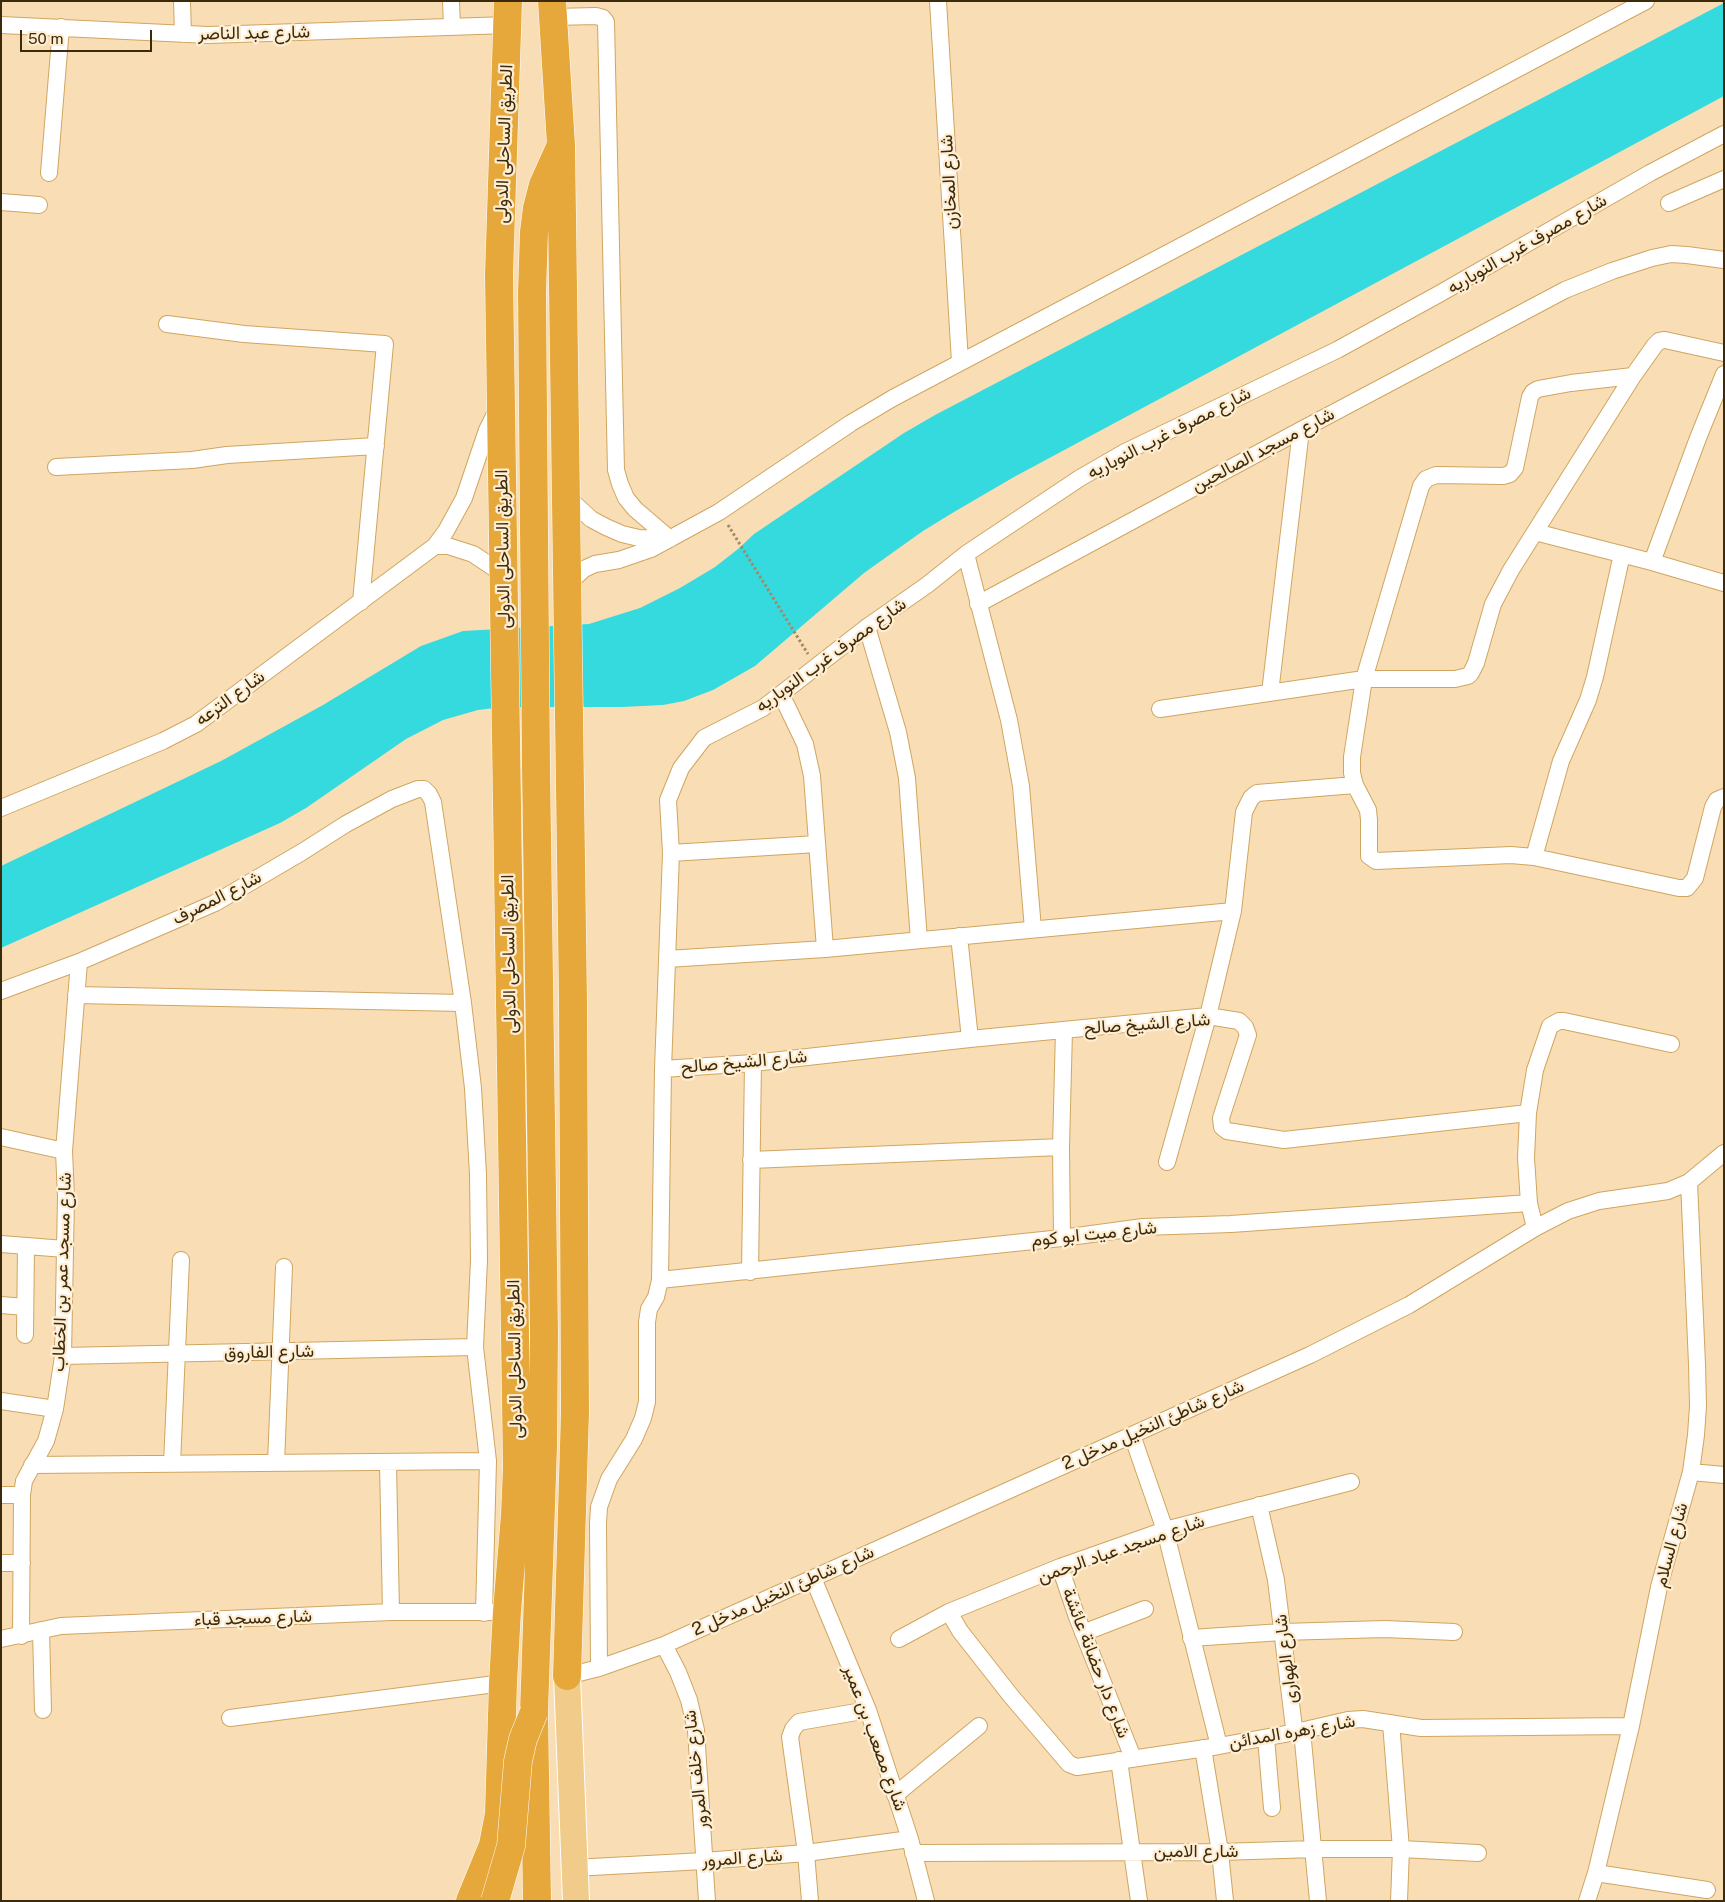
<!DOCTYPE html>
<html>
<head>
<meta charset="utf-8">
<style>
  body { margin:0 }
  #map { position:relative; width:1725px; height:1902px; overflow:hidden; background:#f9deb5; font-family:"Public Sans",sans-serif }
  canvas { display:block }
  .frame { position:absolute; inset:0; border:2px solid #3b2a0c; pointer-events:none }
  .scale { position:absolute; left:20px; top:30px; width:132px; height:22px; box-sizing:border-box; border:2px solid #3b2a0c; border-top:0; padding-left:6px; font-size:15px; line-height:18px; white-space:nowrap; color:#3b2a0c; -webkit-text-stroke:4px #ffedd2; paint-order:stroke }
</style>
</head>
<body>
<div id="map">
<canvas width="1725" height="1902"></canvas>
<div class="frame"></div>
<div class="scale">50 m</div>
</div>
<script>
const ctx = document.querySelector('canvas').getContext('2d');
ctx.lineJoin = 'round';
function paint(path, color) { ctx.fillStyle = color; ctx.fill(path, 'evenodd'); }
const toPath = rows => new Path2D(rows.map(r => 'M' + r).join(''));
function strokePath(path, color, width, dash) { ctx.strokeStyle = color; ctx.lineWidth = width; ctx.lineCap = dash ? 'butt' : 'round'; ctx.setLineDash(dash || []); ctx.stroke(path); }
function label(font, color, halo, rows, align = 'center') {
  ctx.font = font + ' "Public Sans",Vazirmatn,sans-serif'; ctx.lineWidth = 4.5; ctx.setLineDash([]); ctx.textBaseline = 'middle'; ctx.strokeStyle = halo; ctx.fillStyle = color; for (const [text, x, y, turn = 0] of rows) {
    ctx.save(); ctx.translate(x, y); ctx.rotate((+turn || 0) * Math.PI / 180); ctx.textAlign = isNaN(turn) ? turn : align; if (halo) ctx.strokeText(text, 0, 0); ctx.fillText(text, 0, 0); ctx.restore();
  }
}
const water = toPath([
  [1724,3,1724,96,1014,477,954,512,923,531,864,573,755,666,713,690,684,701,663,705,622,707,503,707,478,710,443,720,406,739,306,808,280,823,1,948,1,866,221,761,323,705,421,646,463,631,589,624,640,608,680,588,715,567,738,549,754,534,904,433,935,415]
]);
const path = toPath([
  [728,525,808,654]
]);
const street = toPath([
  [182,1,183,34],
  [451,1,452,27],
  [938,1,960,362],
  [553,17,596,16,603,18,606,22,616,470,620,484,626,498,635,509,670,539],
  [1,25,208,35,508,25],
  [49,173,61,27],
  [1,202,39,205],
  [1669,203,1724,179],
  [167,324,244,334,385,344,361,602],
  [56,467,192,460,227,455,376,446],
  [565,495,591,519,606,527,622,534,639,538,668,539],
  [1535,532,1652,562,1698,438,1724,374],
  [435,546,448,546,473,554,494,568,503,578],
  [966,554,1009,720,1021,786,1033,929],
  [1652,562,1724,583],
  [567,585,584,569,595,564,619,560,651,549,719,512,851,423,893,398,1646,1],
  [978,604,1301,430,1565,290,1612,271,1652,258,1671,254,1687,255,1724,260],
  [867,627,898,732,907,778,919,940],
  [1270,693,1301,430],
  [781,694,805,744,812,776,825,949],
  [1160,709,1364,679,1455,679,1468,676,1471,673,1476,663,1493,604,1511,570,1633,376,1655,345,1659,341,1665,340,1724,353],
  [1355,785,1368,810,1369,820,1369,856,1376,861,1511,855,1534,857,1679,888,1687,888,1695,878,1713,807,1717,800,1724,797],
  [1,808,163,741,196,724,435,546,446,531,464,498,487,430,498,408],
  [671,853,817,844],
  [1534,857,1561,761,1588,700,1595,677,1622,554],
  [959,936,970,1039],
  [667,959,825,949,1233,911],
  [1,991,79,962,215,903,302,852,346,824,392,799,418,789,424,789,429,794,433,802,463,1003,473,1088,478,1174,479,1260,475,1347,488,1461,484,1613],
  [76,995,463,1003],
  [663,1069,753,1063,970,1039,1208,1016,1239,1021,1245,1027,1248,1035,1221,1118,1222,1127,1227,1131,1284,1140,1528,1113],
  [1,1137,64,1151],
  [751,1160,1061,1147],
  [1167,1162,1208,1016,1233,911,1244,812,1251,798,1257,793,1355,785,1352,773,1352,757,1364,679,1421,486,1426,479,1436,475,1503,476,1510,474,1515,468,1530,397,1533,392,1538,389,1571,383,1633,376],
  [1535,1228,1529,1203,1526,1158,1528,1113,1535,1070,1550,1026,1559,1021,1564,1021,1671,1044],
  [1062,1238,1061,1147,1064,1030],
  [1,1244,65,1249],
  [750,1272,753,1063],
  [660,1280,1062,1238,1143,1227,1231,1224,1529,1203],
  [1,1305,25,1307],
  [25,1335,26,1246],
  [63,1356,475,1347],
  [1,1401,55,1409],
  [1132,1435,1165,1530,1219,1746],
  [276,1463,284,1267],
  [388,1463,391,1612],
  [172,1464,181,1260],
  [32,1465,488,1461],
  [1691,1472,1724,1475],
  [1,1495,22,1495],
  [1259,1505,1276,1580,1294,1728,1303,1741,1318,1901],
  [1,1563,22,1563],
  [1060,1567,1077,1617,1133,1758],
  [813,1578,868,1710,910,1839,926,1901],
  [949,1612,960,1631,1011,1696,1069,1764,1077,1767,1219,1746,1296,1732,1348,1720,1363,1719,1421,1728,1631,1726],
  [41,1630,43,1710],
  [1083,1633,1145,1609],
  [21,1636,22,1495,24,1481,46,1441,55,1409,63,1356,66,1197,64,1151,79,962],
  [1191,1638,1282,1632,1385,1629,1454,1632],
  [1,1639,61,1626,391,1612,495,1612],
  [899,1639,949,1612,1060,1567,1165,1530,1351,1482],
  [664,1645,678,1672,689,1700,696,1730,707,1901],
  [599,1668,598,1523,599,1507,609,1479,634,1439,643,1418,647,1402,647,1322,649,1309,656,1297,660,1280,663,1069,671,853,668,800,681,768,704,738,763,708,867,627,927,585,966,554,1080,478,1125,452,1337,350,1439,294,1650,173,1724,134],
  [567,1676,599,1668,664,1645,1310,1355,1409,1305,1535,1228,1568,1211,1599,1201,1668,1191,1689,1182,1724,1153],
  [230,1718,503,1683],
  [1391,1723,1401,1849,1399,1901],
  [1266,1738,1272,1808],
  [1203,1748,1220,1852,1225,1901],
  [1119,1760,1139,1901],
  [895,1795,979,1726],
  [913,1853,1220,1852,1314,1849,1401,1849,1478,1853],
  [573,1868,704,1861,806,1853,910,1839],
  [1596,1873,1707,1890],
  [810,1901,806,1853,790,1737,793,1729,799,1722,868,1710],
  [1587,1901,1596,1873,1631,1726,1659,1587,1691,1472,1696,1435,1698,1406,1697,1364,1689,1182]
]);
const primary = toPath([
  [567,1676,576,1901]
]);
const highway = toPath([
  [552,1,561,145,573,1001,575,1412,567,1676],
  [470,1901,493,1845,499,1814,503,1683,507,1611,515,1515,517,1467,499,275,508,1],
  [537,1901,534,1712,543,1447,544,1334,536,766,532,292,534,232,537,208,543,185,561,145]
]);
const highwayBridge = toPath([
  [495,1901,511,1846,518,1761,523,1739,534,1712]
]);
const streetNames = [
  ["شارع عبد الناصر",254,33,-1],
  ["الطريق الساحلى الدولى",504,144,-88],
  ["شارع المخازن",949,182,-93],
  ["شارع مصرف غرب النوباريه",1527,244,-30],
  ["شارع مصرف غرب النوباريه",1169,433,-27],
  ["شارع مسجد الصالحين",1263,450,-28],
  ["الطريق الساحلى الدولى",503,549,-91],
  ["شارع مصرف غرب النوباريه",831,655,-36],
  ["شارع الترعه",230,698,-36],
  ["شارع المصرف",217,898,-27],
  ["الطريق الساحلى الدولى",509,954,-91],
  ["شارع الشيخ صالح",1147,1024,-4],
  ["شارع الشيخ صالح",744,1062,-5],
  ["شارع ميت ابو كوم",1094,1234,-6],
  ["شارع مسجد عمر بن الخطاب",62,1272,-88],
  ["شارع الفاروق",269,1352,-1],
  ["الطريق الساحلى الدولى",515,1359,-91],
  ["شارع شاطئ النخيل مدخل 2",1153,1425,-24],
  ["شارع السلام",1671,1545,-75],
  ["شارع مسجد عباد الرحمن",1121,1549,-19],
  ["شارع شاطئ النخيل مدخل 2",783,1591,-24],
  ["شارع مسجد قباء",253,1618,-2],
  ["شارع الهوارى",1286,1659,-97],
  ["شارع دار حضانة عائشة",1096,1663,69],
  ["شارع زهره المدائن",1292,1732,-10],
  ["شارع مصعب بن عمير",875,1738,70],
  ["شارع خلف المرور",696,1770,-96],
  ["شارع الامين",1196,1851],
  ["شارع المرور",742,1858,-4]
];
paint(water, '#35dadf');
strokePath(street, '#d0a560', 18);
strokePath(primary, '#fff', 28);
strokePath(highway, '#fff', 29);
strokePath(path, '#a18a67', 3, [2.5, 2.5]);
strokePath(street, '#fff', 16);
strokePath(primary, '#f0cb89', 26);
strokePath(highway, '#e6a83a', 28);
strokePath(highwayBridge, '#fff', 29, []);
strokePath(highwayBridge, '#e6a83a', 28);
label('18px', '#3b2a0c', '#ffedd2', streetNames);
</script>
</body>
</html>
